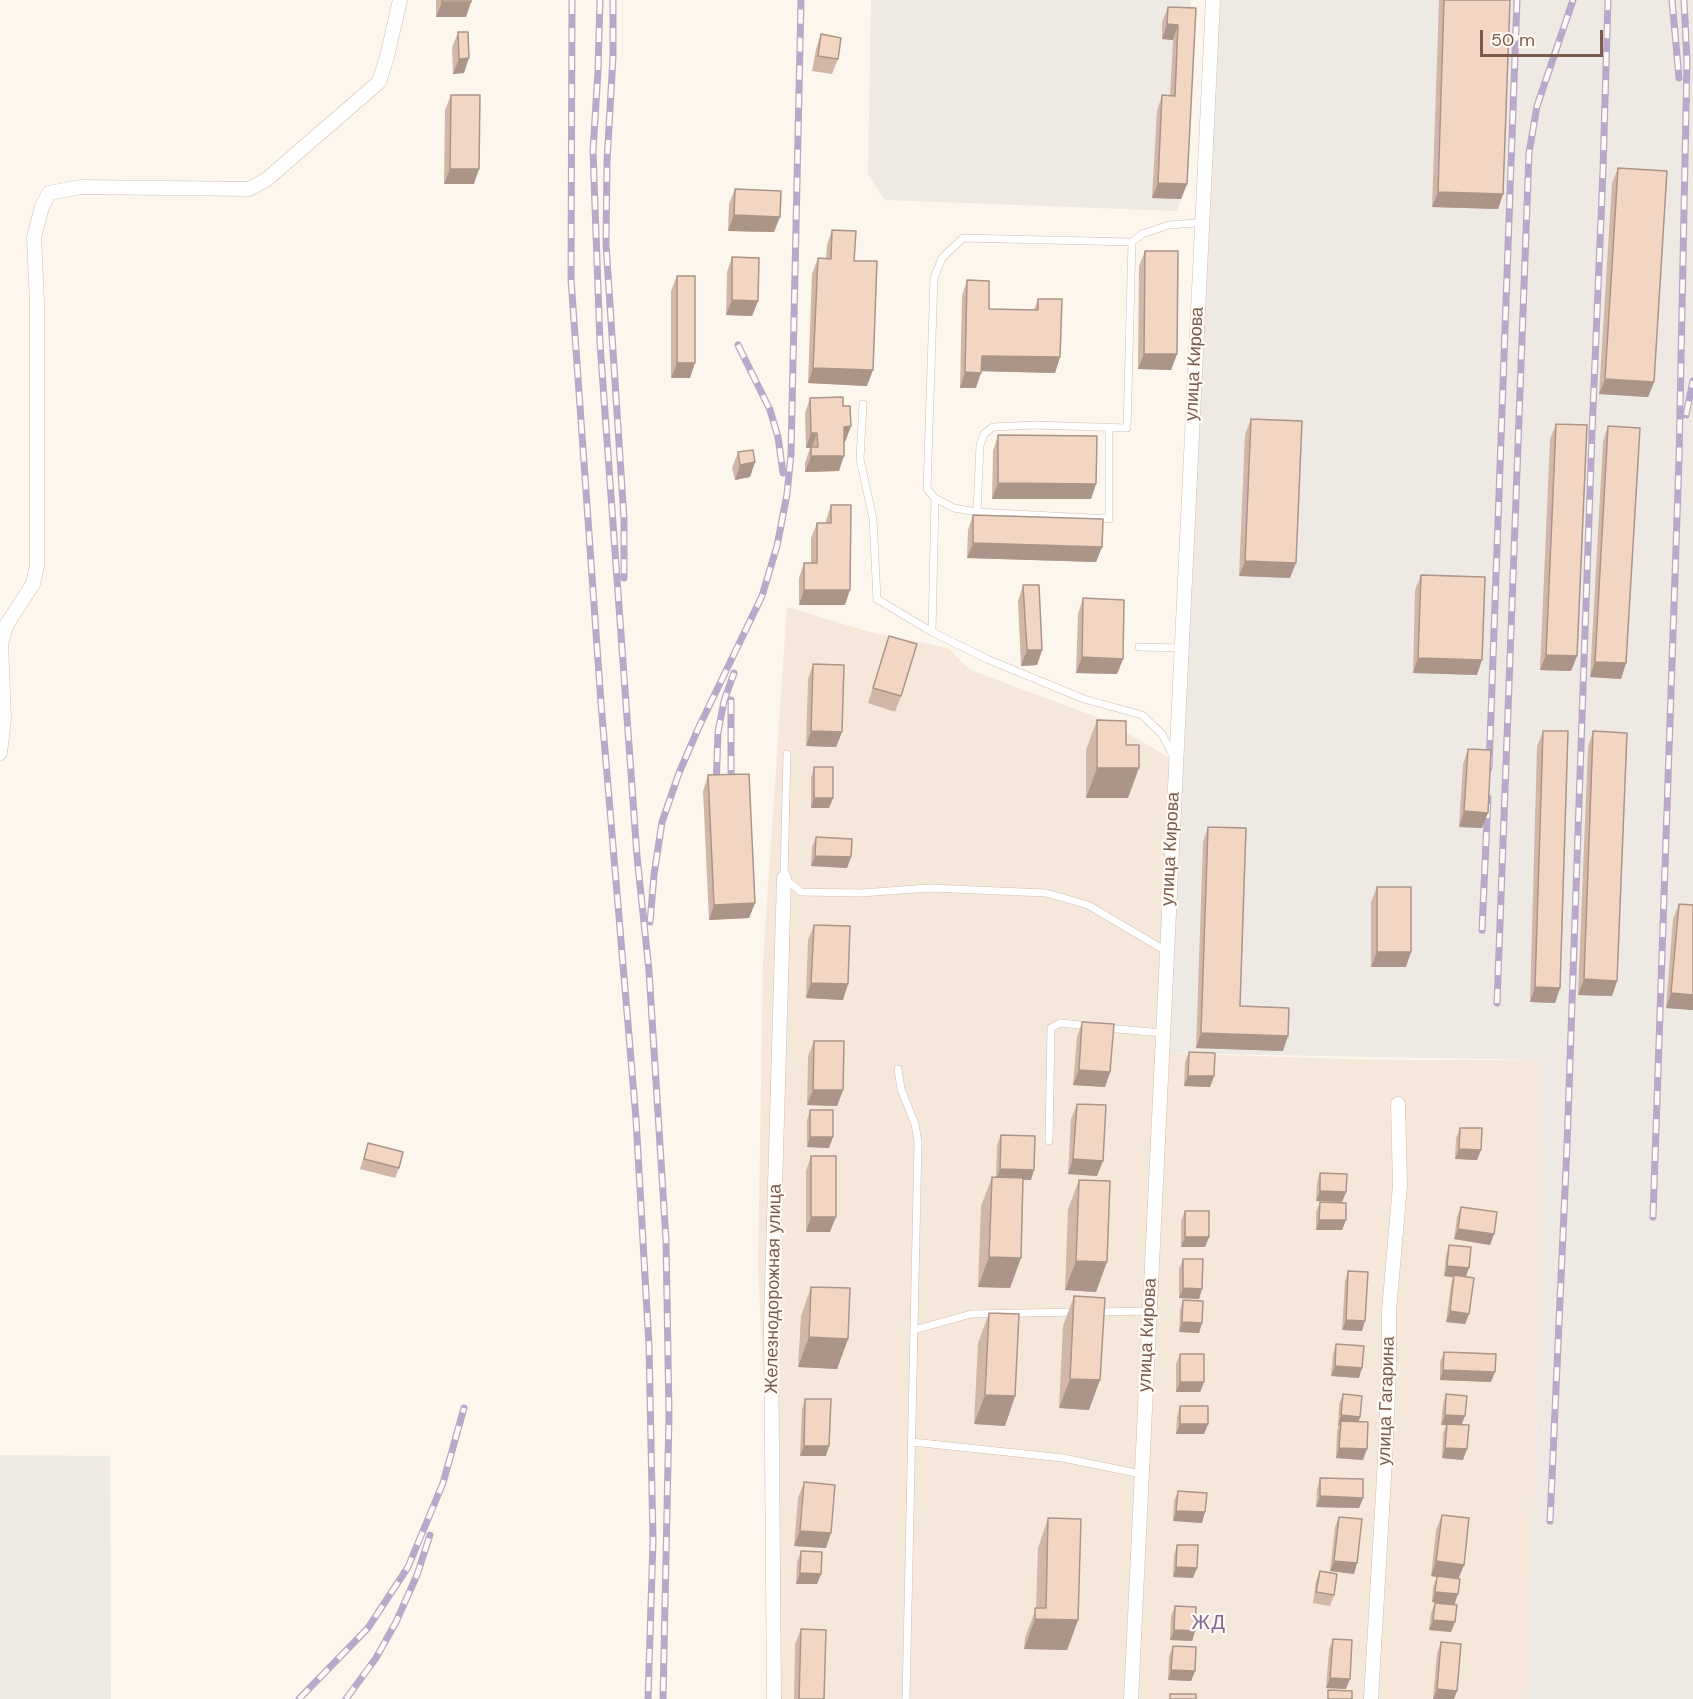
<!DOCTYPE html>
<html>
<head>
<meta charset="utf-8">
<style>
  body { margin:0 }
  #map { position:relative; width:1693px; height:1699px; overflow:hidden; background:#fdf6ec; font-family:"DM Sans",sans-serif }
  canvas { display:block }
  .scale { position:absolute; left:1480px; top:30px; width:123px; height:27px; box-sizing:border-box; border:3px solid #7a5c4d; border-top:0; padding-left:8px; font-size:18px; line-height:21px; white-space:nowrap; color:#7a5c4d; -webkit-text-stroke:4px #fffaf3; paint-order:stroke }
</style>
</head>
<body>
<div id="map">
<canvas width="1693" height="1699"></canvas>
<div class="scale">50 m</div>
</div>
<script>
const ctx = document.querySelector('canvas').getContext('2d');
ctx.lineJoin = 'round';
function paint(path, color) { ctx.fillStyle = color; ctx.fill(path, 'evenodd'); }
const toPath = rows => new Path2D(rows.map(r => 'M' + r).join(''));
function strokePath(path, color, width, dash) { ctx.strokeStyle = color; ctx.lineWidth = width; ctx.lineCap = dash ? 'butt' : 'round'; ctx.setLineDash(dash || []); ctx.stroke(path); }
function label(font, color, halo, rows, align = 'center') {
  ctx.font = font + ' "DM Sans",sans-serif'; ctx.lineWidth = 4.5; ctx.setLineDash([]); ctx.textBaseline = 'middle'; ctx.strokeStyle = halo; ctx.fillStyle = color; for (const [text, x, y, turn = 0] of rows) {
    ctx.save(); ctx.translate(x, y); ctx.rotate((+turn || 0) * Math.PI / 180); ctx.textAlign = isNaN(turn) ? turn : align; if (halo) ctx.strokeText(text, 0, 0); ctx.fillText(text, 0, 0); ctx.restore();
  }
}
const residential = toPath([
  [787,607,866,631,948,648,970,670,1105,720,1175,761,1161,1053,1385,1060,1539,1060,1542,1270,1527,1699,770,1699,775,1613,758,1268,763,960]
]);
const industrial = toPath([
  [871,0,1191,0,1181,199,1177,211,885,200,868,175],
  [1213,0,1693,0,1693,1699,1527,1699,1542,1270,1539,1060,1161,1053],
  [0,1455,110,1456,111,1699,0,1699]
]);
const lane = toPath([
  [863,404,860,459,873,519,877,599,932,632,987,659,1084,699,1142,715,1162,734,1174,758],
  [935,498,927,489,934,278,942,258,963,238,1132,242],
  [977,512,1109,519,1109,428],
  [932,632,935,498,954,508,977,512,980,445,984,434,993,427,1033,425,1127,428,1132,242,1142,234,1169,225,1195,223],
  [1139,647,1181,648],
  [787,754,784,878,801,892,861,893,929,888,1046,893,1088,905,1166,951],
  [1107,1028,1162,1033],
  [898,1069,901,1089,915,1124,918,1142,906,1699],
  [1049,1141,1051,1028,1060,1023,1090,1026],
  [1095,1312,1149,1311],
  [914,1330,971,1314,1077,1312],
  [912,1442,1063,1458,1141,1474]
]);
const street = toPath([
  [0,753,4,719,1,643,7,624,33,584,37,565,37,302,34,237,42,207,49,193,81,187,249,189,266,180,379,82,387,57,400,0],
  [774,1699,771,1324,784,878],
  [1131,1699,1213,0],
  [1371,1699,1385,1460,1389,1370,1389,1311,1400,1185,1398,1104]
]);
const rail = toPath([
  [572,0,571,279,601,703,636,1119,649,1346,653,1541,648,1699],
  [600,0,598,71,593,151,600,343,637,856,649,971,666,1240,669,1415,663,1699],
  [613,0,613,57,607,161,606,244,624,519,624,578],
  [1672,0,1679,78],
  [738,345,770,410,778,437,783,473],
  [1686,415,1693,381],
  [731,700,731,790],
  [1489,768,1517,0],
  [716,790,718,732,724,701,734,673],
  [650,922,654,875,662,822,679,773,698,729,762,596,777,546,787,494,791,454,801,0],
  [1482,930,1488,798],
  [1497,1003,1529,153,1537,106,1573,0],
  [1653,1217,1679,459,1687,61,1684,0],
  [1550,1521,1567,1146,1592,433,1603,170,1608,0],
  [299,1699,368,1628,408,1567,443,1483,464,1408],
  [346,1699,376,1658,396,1622,417,1575,430,1535]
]);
const wall = toPath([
  [436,0,471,0,466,17,436,17],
  [1439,0,1510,0,1503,194,1498,209,1432,207],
  [1168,7,1196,8,1187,184,1181,199,1152,198,1157,111,1162,95,1170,96,1173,40,1162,39,1162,22],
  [458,32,464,73,453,74,452,48],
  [821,34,838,59,832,74,812,71,816,49],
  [451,95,474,184,444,184,445,110],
  [1618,168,1654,382,1648,397,1599,394,1612,183],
  [735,189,774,232,728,231,729,204],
  [832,230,854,261,867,386,808,383,812,274,818,258,826,259,827,245],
  [1145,251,1177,354,1171,370,1138,369,1139,266],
  [732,257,758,301,752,316,726,315,727,272],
  [677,276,690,378,671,378,671,291],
  [967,280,989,309,1034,310,1038,299,1060,357,1055,373,981,371,976,388,960,388,962,296],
  [810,398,843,406,851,426,845,442,844,442,839,471,805,472,805,463,810,448,806,448,805,413],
  [1251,419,1290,578,1239,576,1245,434],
  [1556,424,1577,656,1571,671,1540,670,1550,439],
  [1608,426,1626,663,1621,679,1590,677,1603,441],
  [998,435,1096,484,1091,499,992,499,993,451],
  [738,452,755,462,750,477,735,480,732,468],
  [831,505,845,605,799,605,799,578,804,563,811,563,811,538,817,523,826,523,826,520],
  [973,515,1102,547,1096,562,967,558,968,530],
  [1421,575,1477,675,1413,673,1415,590],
  [1023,585,1042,650,1037,665,1021,666,1018,601],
  [1083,598,1123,659,1117,674,1076,673,1078,614],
  [889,636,901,696,895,712,868,703],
  [813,664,842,732,836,747,806,746,808,679],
  [1097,720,1126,745,1128,798,1086,798,1086,750],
  [1543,731,1560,988,1555,1003,1530,1002,1537,746],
  [1593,731,1617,981,1612,996,1578,995,1588,747],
  [1468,749,1482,828,1459,827,1463,764],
  [814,767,833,798,829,808,811,808,811,778],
  [708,775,755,903,749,918,709,920,703,791],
  [1208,827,1240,1006,1283,1051,1196,1048,1203,842],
  [816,837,851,857,847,868,811,866,812,847],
  [1377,887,1406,967,1371,967,1371,902],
  [1679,904,1693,905,1693,1010,1666,1008,1673,919],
  [814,925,848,984,843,1000,806,998,808,940],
  [1082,1022,1110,1072,1105,1087,1073,1085,1077,1037],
  [814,1041,843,1090,837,1106,807,1105,808,1056],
  [1189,1052,1214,1076,1210,1087,1184,1086,1185,1062],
  [1077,1104,1097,1176,1068,1174,1071,1119],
  [810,1110,829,1148,807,1147,807,1120],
  [1460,1128,1477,1160,1455,1159,1456,1138],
  [1001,1135,1031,1180,1023,1180,1021,1258,1010,1288,978,1287,981,1206,992,1177,996,1177,997,1145],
  [368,1143,399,1168,395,1178,360,1169],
  [811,1156,830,1232,806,1232,806,1171],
  [1320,1173,1346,1192,1342,1202,1316,1201,1317,1183],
  [1079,1180,1096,1292,1065,1290,1068,1209],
  [1320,1202,1346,1220,1342,1230,1316,1230,1316,1212],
  [1461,1207,1494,1234,1490,1245,1454,1239,1457,1217],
  [1185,1211,1209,1237,1205,1247,1181,1247,1181,1221],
  [1449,1245,1466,1277,1469,1314,1465,1324,1446,1322,1451,1285,1453,1277,1444,1276,1446,1256],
  [1183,1259,1202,1289,1199,1299,1179,1298,1179,1269],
  [1348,1271,1362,1331,1342,1330,1345,1281],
  [811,1287,848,1339,837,1369,798,1367,801,1316],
  [1074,1296,1089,1410,1059,1408,1063,1326],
  [1183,1300,1202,1323,1199,1333,1179,1332,1180,1310],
  [989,1313,1015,1396,1005,1426,974,1424,978,1343],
  [1336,1344,1359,1378,1331,1376,1333,1354],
  [1444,1352,1491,1382,1440,1380,1440,1362],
  [1180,1354,1204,1382,1200,1392,1176,1392,1176,1364],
  [1343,1394,1359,1421,1363,1460,1336,1458,1337,1431,1339,1426,1338,1426,1339,1404],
  [1446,1394,1462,1425,1463,1460,1442,1458,1443,1434,1446,1425,1441,1425,1443,1404],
  [805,1399,826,1456,800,1456,802,1409],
  [1180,1406,1208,1424,1204,1434,1176,1434,1177,1416],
  [1320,1478,1363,1498,1359,1508,1316,1507,1317,1489],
  [804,1482,826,1548,794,1546,798,1498],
  [1178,1491,1202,1523,1173,1521,1174,1501],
  [1442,1515,1459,1579,1451,1632,1429,1630,1431,1613,1435,1603,1451,1604,1432,1602,1433,1587,1437,1577,1431,1576,1436,1530],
  [1339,1517,1357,1563,1354,1574,1330,1571,1335,1527],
  [1048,1518,1078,1620,1067,1650,1024,1649,1025,1638,1036,1608,1038,1548],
  [1177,1545,1193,1578,1173,1577,1174,1555],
  [801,1551,821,1574,817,1584,796,1584,797,1562],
  [1320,1571,1334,1595,1330,1606,1313,1603,1316,1581],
  [1175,1606,1195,1631,1192,1641,1170,1640,1171,1616],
  [801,1629,824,1699,794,1699,795,1644],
  [1333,1639,1346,1689,1326,1688,1329,1649],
  [1441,1642,1454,1699,1433,1699,1437,1653],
  [1173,1646,1195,1671,1191,1681,1168,1680,1169,1656]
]);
const shadedWall = toPath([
  [442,2,471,2,466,17,436,17],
  [1167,24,1178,25,1173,40,1162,39],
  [469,58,464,73,453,74,459,59],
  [450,169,479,169,474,184,444,184],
  [1158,183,1187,184,1181,199,1152,198],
  [1438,192,1503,194,1498,209,1432,207],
  [734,215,780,217,774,232,728,231],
  [732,300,758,301,752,316,726,315],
  [1144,354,1177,354,1171,370,1138,369],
  [982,356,1060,357,1055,373,976,371],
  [677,363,695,363,690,378,671,378],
  [813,368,873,370,867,386,808,383],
  [965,372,981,373,976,388,960,388],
  [1605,379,1654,382,1648,397,1599,394],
  [851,426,845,442,838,442,844,427],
  [811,433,817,433,812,448,806,448],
  [811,456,844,456,839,471,805,472],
  [755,462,750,477,735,480,740,465],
  [998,483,1096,484,1091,499,992,499],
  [973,543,1102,547,1096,562,967,558],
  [1245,561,1296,563,1290,578,1239,576],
  [804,590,850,590,845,605,799,605],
  [1027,650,1042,650,1037,665,1021,666],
  [1546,655,1577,656,1571,671,1540,670],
  [1082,657,1123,659,1117,674,1076,673],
  [1418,658,1482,660,1477,675,1413,673],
  [1595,662,1626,663,1621,679,1590,677],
  [811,731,842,732,836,747,806,746],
  [1097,768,1139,768,1128,798,1086,798],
  [814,798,833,798,829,808,811,808],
  [1464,811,1488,813,1482,828,1459,827],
  [815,856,851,857,847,868,811,866],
  [755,903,749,918,709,920,714,905],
  [1377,952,1411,952,1406,967,1371,967],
  [1584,979,1617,981,1612,996,1578,995],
  [811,983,848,984,843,1000,806,998],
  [1535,987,1560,988,1555,1003,1530,1002],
  [1671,993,1693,995,1693,1010,1666,1008],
  [1201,1033,1288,1036,1283,1051,1196,1048],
  [1079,1070,1110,1072,1105,1087,1073,1085],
  [1188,1076,1214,1076,1210,1087,1184,1086],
  [813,1090,843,1090,837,1106,807,1105],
  [810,1137,833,1137,829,1148,807,1147],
  [1459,1149,1481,1150,1477,1160,1455,1159],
  [1073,1159,1103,1161,1097,1176,1068,1174],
  [1000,1169,1034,1170,1031,1180,996,1179],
  [1320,1191,1346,1192,1342,1202,1316,1201],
  [811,1217,836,1217,830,1232,806,1232],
  [1319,1220,1346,1220,1342,1230,1316,1230],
  [1458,1229,1494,1234,1490,1245,1454,1239],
  [1185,1237,1209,1237,1205,1247,1181,1247],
  [989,1257,1021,1258,1010,1288,978,1287],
  [1076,1261,1107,1262,1096,1292,1065,1290],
  [1447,1266,1469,1268,1465,1279,1444,1276],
  [1183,1288,1202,1289,1199,1299,1179,1298],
  [1450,1311,1469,1314,1465,1324,1446,1322],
  [1346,1320,1365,1321,1362,1331,1342,1330],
  [1182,1322,1202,1323,1199,1333,1179,1332],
  [809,1337,848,1339,837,1369,798,1367],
  [1335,1366,1362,1368,1359,1378,1331,1376],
  [1443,1370,1495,1372,1491,1382,1440,1380],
  [1070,1379,1100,1380,1089,1410,1059,1408],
  [1180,1382,1204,1382,1200,1392,1176,1392],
  [985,1395,1015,1396,1005,1426,974,1424],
  [1341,1415,1360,1417,1357,1427,1341,1421,1339,1426,1338,1426],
  [1445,1415,1465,1416,1461,1426,1441,1425],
  [1180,1424,1208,1424,1204,1434,1176,1434],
  [804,1446,829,1446,826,1456,800,1456],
  [1339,1448,1367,1449,1363,1460,1336,1458],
  [1445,1448,1467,1449,1463,1460,1442,1458],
  [1320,1496,1363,1498,1359,1508,1316,1507],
  [1176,1511,1205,1512,1202,1523,1173,1521],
  [800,1531,831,1533,826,1548,794,1546],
  [1334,1561,1357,1563,1354,1574,1330,1571],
  [1436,1561,1464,1565,1458,1580,1431,1576],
  [1176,1567,1197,1568,1193,1578,1173,1577],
  [800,1573,821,1574,817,1584,796,1584],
  [1435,1592,1458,1594,1454,1605,1432,1602],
  [1035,1619,1078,1620,1067,1650,1024,1649],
  [1433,1620,1455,1622,1451,1632,1429,1630],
  [1174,1630,1195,1631,1192,1641,1170,1640],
  [1171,1670,1195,1671,1191,1681,1168,1680],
  [1330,1678,1350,1679,1346,1689,1326,1688],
  [1437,1689,1457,1691,1454,1699,1433,1699]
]);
const building = toPath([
  [442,0,471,0,471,2,442,2,442,0],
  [1444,0,1510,0,1503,194,1438,192,1444,0],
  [1168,7,1196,8,1187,184,1158,183,1162,95,1175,96,1178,25,1167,24,1168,7],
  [458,32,468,32,469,58,459,59,458,32],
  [821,34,841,38,838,59,818,56,821,34],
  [451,95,480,95,479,169,450,169,451,95],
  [1618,168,1667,171,1654,382,1605,379,1618,168],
  [735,189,781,191,780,217,734,215,735,189],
  [832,230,856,231,854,261,877,261,873,370,813,368,818,258,831,259,832,230],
  [1145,251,1178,251,1177,354,1144,354,1145,251],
  [732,257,759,258,758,301,732,300,732,257],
  [677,276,695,276,695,363,677,363,677,276],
  [967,280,989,281,989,309,1038,310,1038,299,1062,299,1060,357,982,356,981,373,965,372,967,280],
  [843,397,843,406,850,406,851,426,844,427,844,456,811,456,811,447,818,447,817,433,811,433,810,398,843,397],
  [1251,419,1302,421,1296,563,1245,561,1251,419],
  [1556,424,1587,425,1577,656,1546,655,1556,424],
  [1608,426,1640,428,1626,663,1595,662,1608,426],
  [998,435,1097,436,1096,484,998,483,998,435],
  [753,450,755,462,740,465,738,452,753,450],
  [831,505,851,505,850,590,804,590,804,563,817,563,817,523,831,523,831,505],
  [973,515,1103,519,1102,547,973,543,973,515],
  [1421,575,1485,577,1482,660,1418,658,1421,575],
  [1023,585,1039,585,1042,650,1027,650,1023,585],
  [1083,598,1124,600,1123,659,1082,657,1083,598],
  [889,636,917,644,901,696,873,688,889,636],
  [813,664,844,665,842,732,811,731,813,664],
  [1097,720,1126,721,1126,745,1139,745,1139,768,1097,768,1097,720],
  [1543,731,1568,731,1560,988,1535,987,1543,731],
  [1593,731,1627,733,1617,981,1584,979,1593,731],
  [1468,749,1491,750,1488,813,1464,811,1468,749],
  [814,767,833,767,833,798,814,798,814,767],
  [749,774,755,903,714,905,708,775,749,774],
  [1208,827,1246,828,1240,1006,1289,1008,1288,1036,1201,1033,1208,827],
  [816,837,852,839,851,857,815,856,816,837],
  [1377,887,1411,887,1411,952,1377,952,1377,887],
  [1679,904,1693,905,1693,995,1671,993,1679,904],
  [814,925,850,926,848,984,811,983,814,925],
  [1082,1022,1114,1024,1110,1072,1079,1070,1082,1022],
  [814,1041,844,1041,843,1090,813,1090,814,1041],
  [1189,1052,1215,1053,1214,1076,1188,1076,1189,1052],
  [1077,1104,1106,1105,1103,1161,1073,1159,1077,1104],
  [810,1110,833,1110,833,1137,810,1137,810,1110],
  [1460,1128,1482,1128,1481,1150,1459,1149,1460,1128],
  [1001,1135,1035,1136,1034,1170,1000,1169,1001,1135],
  [368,1143,403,1152,399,1168,364,1159,368,1143],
  [811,1156,836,1156,836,1217,811,1217,811,1156],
  [1320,1173,1347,1174,1346,1192,1320,1191,1320,1173],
  [992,1177,1023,1178,1021,1258,989,1257,992,1177],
  [1079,1180,1110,1181,1107,1262,1076,1261,1079,1180],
  [1320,1202,1346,1203,1346,1220,1319,1220,1320,1202],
  [1461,1207,1497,1212,1494,1234,1458,1229,1461,1207],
  [1185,1211,1209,1211,1209,1237,1185,1237,1185,1211],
  [1449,1245,1471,1247,1469,1268,1447,1266,1449,1245],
  [1183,1259,1203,1259,1202,1289,1183,1288,1183,1259],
  [1348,1271,1368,1272,1365,1321,1346,1320,1348,1271],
  [1454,1275,1474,1278,1469,1314,1450,1311,1454,1275],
  [811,1287,850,1288,848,1339,809,1337,811,1287],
  [1074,1296,1105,1298,1100,1380,1070,1379,1074,1296],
  [1183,1300,1203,1301,1202,1323,1182,1322,1183,1300],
  [989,1313,1019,1314,1015,1396,985,1395,989,1313],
  [1336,1344,1364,1346,1362,1368,1335,1366,1336,1344],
  [1444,1352,1496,1354,1495,1372,1443,1370,1444,1352],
  [1180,1354,1204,1354,1204,1382,1180,1382,1180,1354],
  [1343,1394,1362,1396,1360,1417,1341,1415,1343,1394],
  [1446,1394,1467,1396,1465,1416,1445,1415,1446,1394],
  [805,1399,831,1399,829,1446,804,1446,805,1399],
  [1180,1406,1208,1406,1208,1424,1180,1424,1180,1406],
  [1341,1421,1368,1422,1367,1449,1339,1448,1341,1421],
  [1447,1424,1469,1425,1467,1449,1445,1448,1447,1424],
  [1320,1478,1363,1479,1363,1498,1320,1496,1320,1478],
  [804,1482,835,1485,831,1533,800,1531,804,1482],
  [1178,1491,1207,1493,1205,1512,1176,1511,1178,1491],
  [1442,1515,1469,1518,1464,1565,1436,1561,1442,1515],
  [1339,1517,1362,1519,1357,1563,1334,1561,1339,1517],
  [1048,1518,1081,1519,1078,1620,1035,1619,1035,1608,1046,1608,1048,1518],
  [1177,1545,1198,1545,1197,1568,1176,1567,1177,1545],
  [801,1551,822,1552,821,1574,800,1573,801,1551],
  [1320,1571,1337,1574,1334,1595,1316,1592,1320,1571],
  [1437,1576,1460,1579,1458,1594,1435,1592,1437,1576],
  [1435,1603,1457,1605,1455,1622,1433,1620,1435,1603],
  [1175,1606,1196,1607,1195,1631,1174,1630,1175,1606],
  [801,1629,826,1630,824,1699,799,1699,801,1629],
  [1333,1639,1352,1640,1350,1679,1330,1678,1333,1639],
  [1441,1642,1461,1644,1457,1691,1437,1689,1441,1642],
  [1173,1646,1196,1647,1195,1671,1171,1670,1173,1646],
  [1328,1690,1352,1691,1352,1699,1328,1699,1328,1690],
  [1170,1694,1196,1694,1196,1699,1170,1699,1170,1694]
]);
const streetNames = [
  ["улица Кирова",1195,364,-87],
  ["улица Кирова",1171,849,-87],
  ["Железнодорожная улица",774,1289,-89],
  ["улица Кирова",1148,1335,-87],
  ["улица Гагарина",1387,1401,-88]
];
const neighbourhoodNames = [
  ["ЖД",1209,1624]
];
paint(residential, '#f5e8da');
paint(industrial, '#efe9e4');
strokePath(lane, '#d1beb0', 8);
strokePath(street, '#d1beb0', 15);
strokePath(lane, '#fff', 7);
strokePath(street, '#fff', 14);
strokePath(rail, '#b9a8c9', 7);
strokePath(rail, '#fffaf3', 4.5, [14]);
paint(wall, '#d1b7a8');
paint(shadedWall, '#aa9588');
paint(building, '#f3d5c3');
strokePath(building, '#aa9588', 1.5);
label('18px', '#7a5c4d', '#fffaf3', streetNames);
ctx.letterSpacing = '1.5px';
label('20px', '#846695', '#fffaf3', neighbourhoodNames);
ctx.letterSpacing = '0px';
</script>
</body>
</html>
